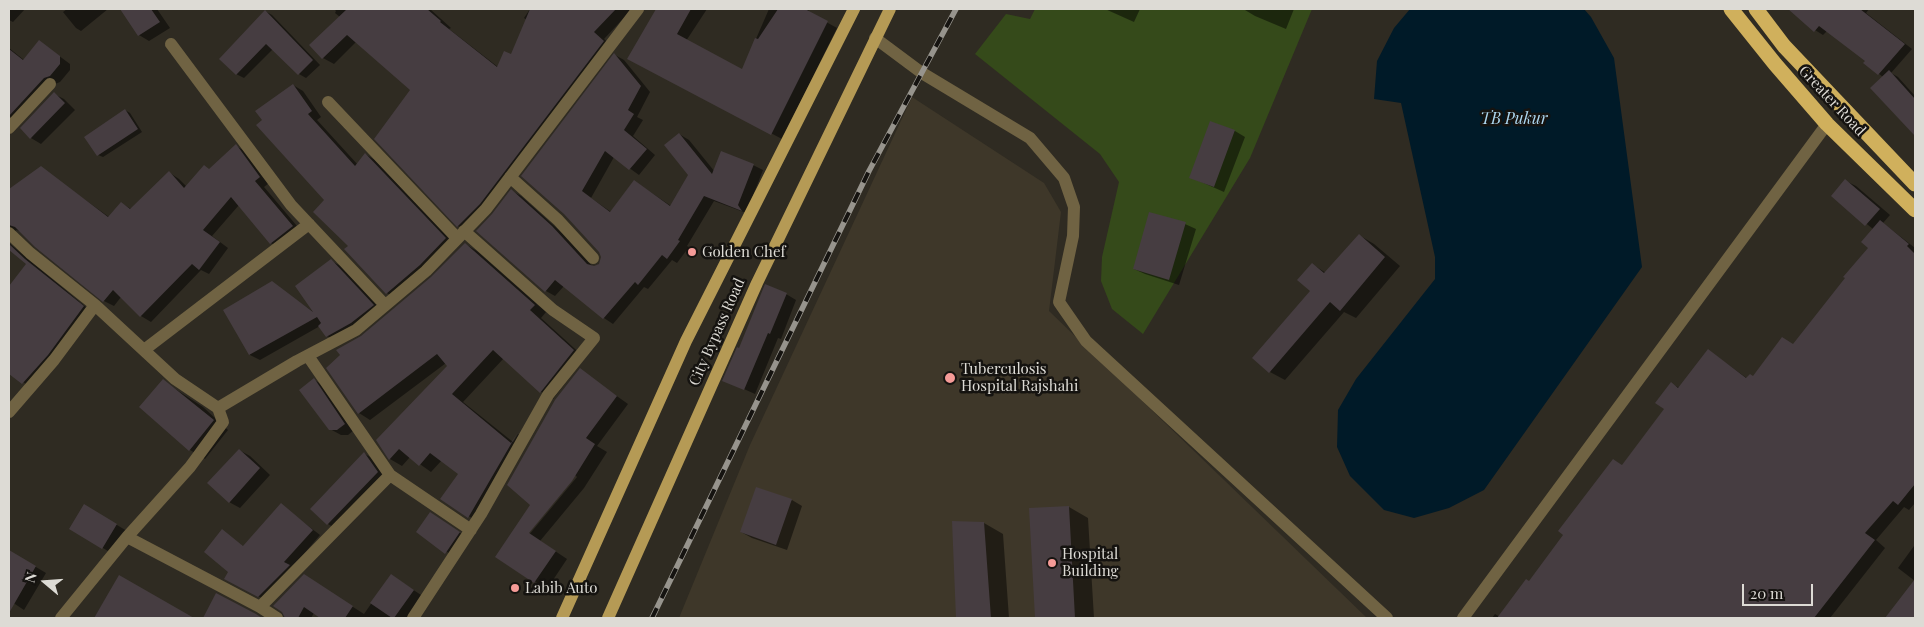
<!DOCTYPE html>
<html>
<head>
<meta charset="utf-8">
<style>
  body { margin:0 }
  #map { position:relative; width:1924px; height:627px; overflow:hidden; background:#2f2b22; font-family:"Playfair Display",serif }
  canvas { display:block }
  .frame { position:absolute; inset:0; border:10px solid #dddbd5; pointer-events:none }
  .north { position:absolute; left:20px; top:557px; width:50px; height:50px; -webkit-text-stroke:4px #151310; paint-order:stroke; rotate:288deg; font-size:14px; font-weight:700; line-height:20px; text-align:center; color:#dddbd5 }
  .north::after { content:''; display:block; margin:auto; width:18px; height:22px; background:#dddbd5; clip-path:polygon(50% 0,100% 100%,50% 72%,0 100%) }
  .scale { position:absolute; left:1742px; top:584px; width:71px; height:22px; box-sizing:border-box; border:2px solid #dddbd5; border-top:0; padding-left:6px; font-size:15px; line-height:18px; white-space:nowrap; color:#dddbd5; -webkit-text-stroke:4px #151310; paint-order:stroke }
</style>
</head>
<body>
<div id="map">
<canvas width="1924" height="627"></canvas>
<div class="frame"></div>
<div class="north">N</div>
<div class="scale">20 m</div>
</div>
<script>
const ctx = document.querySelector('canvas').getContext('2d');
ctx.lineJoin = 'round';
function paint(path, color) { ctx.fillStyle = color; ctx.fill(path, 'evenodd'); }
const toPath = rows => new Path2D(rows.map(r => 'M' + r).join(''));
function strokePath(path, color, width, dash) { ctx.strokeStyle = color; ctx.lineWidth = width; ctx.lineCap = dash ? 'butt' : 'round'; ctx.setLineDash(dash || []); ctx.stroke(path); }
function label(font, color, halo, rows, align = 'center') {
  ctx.font = font + ' "Playfair Display",serif'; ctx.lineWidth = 5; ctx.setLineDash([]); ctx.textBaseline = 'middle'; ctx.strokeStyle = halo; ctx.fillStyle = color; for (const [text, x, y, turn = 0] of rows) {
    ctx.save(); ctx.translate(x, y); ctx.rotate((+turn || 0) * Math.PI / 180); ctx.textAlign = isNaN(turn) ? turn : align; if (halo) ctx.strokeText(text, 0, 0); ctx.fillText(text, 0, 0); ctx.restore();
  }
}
const built = toPath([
  [912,97,1044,183,1061,212,1049,311,1367,618,679,618,750,445]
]);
const green = toPath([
  [1035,9,1312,9,1250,158,1143,334,1112,309,1101,281,1102,257,1119,182,1100,154,975,54,1006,14,1030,19]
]);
const water = toPath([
  [1410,9,1584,9,1591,17,1614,58,1642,267,1484,490,1449,508,1414,518,1384,510,1350,476,1337,447,1338,410,1356,379,1435,279,1435,257,1401,103,1374,99,1377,61,1394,28]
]);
const shadow = toPath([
  [9,9,25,9,13,22,9,20],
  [67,9,108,9,81,31,76,28,63,12],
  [122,9,157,9,170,28,149,41,139,35],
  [334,9,430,9,451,28,449,29,498,67,512,56,527,20,524,18,530,9,632,9,604,39,614,47,469,232,458,226,411,90,356,42,334,64,323,58,340,17,335,13,336,11],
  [657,9,707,9,686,41,742,71,769,9,809,9,808,12,837,28,782,139,629,58],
  [1105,9,1140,9,1134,22],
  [1245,9,1294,9,1286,29,1255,16,1245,10],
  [1802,9,1869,9,1866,13,1912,49,1891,73,1898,77,1915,96,1915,134,1872,88,1883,77,1865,63,1867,61,1827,31,1823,35,1815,30,1796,14],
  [265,11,272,15,320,65,306,78,299,74,273,49,244,78,236,74],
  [39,41,70,64,70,70,60,82,55,84,19,122,9,116,9,48,24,60],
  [615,55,624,60,650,92,637,117,643,120,633,136,655,155,639,175,614,157,591,198,611,212,634,181,671,206,690,175,679,134,689,140,715,172,753,165,763,170,747,211,749,214,714,201,687,246,689,247,677,263,672,260,648,289,644,287,613,324,604,318,564,286,555,296,546,291,512,191,521,196,562,233,593,267,600,264,602,257,600,252,565,214],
  [293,85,303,91,321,117,317,120,358,165,365,154,375,160,456,245,397,299,387,293,350,246,326,200],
  [54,94,64,99,75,110,41,144,31,138],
  [125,110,130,113,142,132,103,157,98,155],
  [1211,122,1235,131,1245,137,1224,192,1190,177],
  [236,146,245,151,269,183,264,187,302,232,280,248,271,243,239,205,212,236,228,248,209,274,201,270,151,322,141,316,121,297,114,306,104,301,20,231,16,230,9,241,9,220,30,192,41,168,109,217,121,203,131,209,170,173,179,179,187,187,210,170],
  [1846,181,1856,186,1890,215,1883,223,1915,248,1915,503,1909,510,1904,507,1876,540,1885,548,1830,618,1492,618,1495,614,1500,617,1529,582,1565,535,1614,460,1623,466,1666,409,1671,384,1680,388,1708,350,1748,379,1754,377,1794,345,1870,248,1873,229,1832,196],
  [1185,224,1196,229,1179,285,1145,274,1134,269],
  [1359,235,1374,244,1400,266,1356,318,1344,312,1285,380,1270,372,1311,290,1312,264,1326,273],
  [9,243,93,313,33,389,9,372,9,288,28,264,9,248],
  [465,244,477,251,546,312,541,318,585,358,553,399,541,392,504,358,463,402,513,442,518,434,529,440,481,524,442,499,460,474,442,460,431,472,410,457,402,466,390,459,378,440,449,366,446,363,370,420,359,413,362,337,432,278],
  [331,261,341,266,382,311,337,341,327,336,320,326,260,360,250,355,225,310,272,283,315,313],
  [786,294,796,300,781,339,778,338,755,394,724,380,740,350],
  [580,370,628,404,597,446,607,452,584,488,540,541,567,559,547,589,497,557,532,504],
  [575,475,577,477,528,536,527,535],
  [314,380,324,386,354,430,348,435,341,435,330,429],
  [163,381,203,407,228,430,205,459,190,450,140,407],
  [239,450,250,456,270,475,240,508,229,502],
  [365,454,375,460,388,478,338,530,328,524],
  [792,500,802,506,787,550,752,538,741,532],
  [281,505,320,535,292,568,267,601,234,583,229,572,222,531,244,547],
  [85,506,127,531,113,554,71,529],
  [1069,507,1088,518,1094,618,1036,618,1030,509],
  [441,520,469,539,456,558,418,532],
  [953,523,984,523,1003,534,1009,618,957,618],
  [1914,546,1915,547,1915,618,1886,618,1915,581,1898,568],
  [9,551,46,573,24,610,9,600],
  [391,575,424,597,408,618,323,618,314,613,311,618,286,618,314,582,364,614],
  [119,577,192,618,94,618],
  [217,595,260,618,204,618]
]);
const building = toPath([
  [120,9,151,9,160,22,138,36],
  [347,9,427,9,441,21,440,22,497,67,504,51,511,54,530,9,616,9,594,32,604,41,480,204,457,227,374,139,410,90,347,35,322,59,309,45],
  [656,9,691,9,677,34,742,69,755,38,758,39,778,9,805,9,828,21,771,135,627,59],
  [1788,9,1860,9,1905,44,1878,75,1863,63,1865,61,1819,26,1814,32],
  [265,10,313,60,298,75,266,44,236,75,219,59],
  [39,40,60,56,60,64,50,76,44,78,9,116,9,49,23,60],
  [614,53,641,86,628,110,634,114,624,130,647,149,629,170,605,151,582,191,610,212,634,180,670,206,688,175,664,145,679,133,712,174,721,151,754,164,738,205,742,211,704,196,678,240,680,241,667,259,662,255,638,285,635,282,603,319,555,280,545,292,476,231,492,214,511,189,552,226,587,264,594,266,599,264,601,257,599,252,564,214,521,176],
  [1889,70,1915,99,1915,136,1870,88],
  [293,84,312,111,308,114,355,166,365,153,446,238,420,265,386,294,344,249,348,246,313,212,324,200,256,125,262,120,255,111],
  [54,92,65,103,30,139,20,128],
  [125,109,138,129,97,156,84,137],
  [1210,121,1235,130,1214,187,1189,178],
  [236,144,260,177,255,181,293,226,270,244,231,197,203,230,220,242,199,270,192,264,140,317,113,290,103,302,35,247,15,227,9,225,9,189,41,166,108,217,121,202,130,209,169,171,184,188,204,165,209,169],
  [1845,179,1880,209,1865,226,1831,196],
  [1149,212,1186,222,1169,280,1133,269],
  [1880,220,1909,244,1907,246,1915,254,1915,484,1898,505,1893,501,1865,533,1875,540,1814,618,1497,618,1526,579,1529,581,1563,535,1558,531,1613,459,1622,465,1664,409,1655,403,1671,382,1678,388,1708,349,1746,378,1750,374,1753,376,1782,337,1793,344,1845,278,1843,277,1868,248,1861,242],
  [1359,234,1385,257,1340,311,1330,302,1269,373,1252,358,1310,291,1297,280,1312,263,1324,273],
  [465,243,535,305,530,310,574,350,540,393,493,350,452,394,511,443,518,432,468,518,440,499,458,474,430,453,419,466,399,449,389,460,376,440,447,366,437,354,358,414,326,368,340,355,336,350,361,336,431,277],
  [9,244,25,259,84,306,48,355,22,384,9,374,9,286,26,264,9,250],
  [331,259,374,305,351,323,326,337,318,326,321,323,317,317,249,355,223,310,272,281,313,312,295,286],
  [765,284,787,293,770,334,768,333,744,390,722,381,737,347,739,348],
  [580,368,617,396,586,438,595,444,572,481,529,533,556,551,534,583,495,557,530,505,507,485,555,400],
  [314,378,345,424,337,430,329,430,299,390],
  [163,379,214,420,189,451,139,407],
  [239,449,260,468,229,503,207,483],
  [364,452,378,472,327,525,310,509],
  [756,487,792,499,776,545,740,532],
  [281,503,313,530,284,562,290,565,258,597,224,579,228,572,204,552,222,529,243,546],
  [84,504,117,524,102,549,69,529],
  [1069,506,1075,618,1035,618,1029,508],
  [430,512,460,532,445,554,416,532],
  [952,521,984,522,991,618,956,618],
  [9,550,36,566,9,613],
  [304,574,353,606,345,618,320,618,304,607,298,618,285,618,282,612,273,606],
  [391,574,414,590,394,618,392,618,370,603],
  [119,575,194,618,94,618],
  [1915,579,1915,618,1885,618],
  [216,593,256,614,262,618,203,618]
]);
const minor = toPath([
  [875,38,922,73,1030,138,1064,178,1074,207,1073,236,1059,302,1086,341,1387,618],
  [171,44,291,205,385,305],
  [328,102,457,238],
  [9,128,50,84],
  [510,177,558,220,593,258],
  [9,233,30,253,95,305,175,379,218,408,297,361,356,330,426,271,486,209,638,9],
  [144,350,309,224],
  [9,412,54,360,95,305],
  [390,475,471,530],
  [127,537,260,607,390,475,308,356],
  [260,607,277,618],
  [61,618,127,537,190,467,223,422,218,408],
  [413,618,481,514,548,395,594,338,553,310,464,231],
  [1463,618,1827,124]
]);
const major = toPath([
  [562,618,686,341,854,9],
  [608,618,757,283,890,9]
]);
const highway = toPath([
  [1731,9,1775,64,1827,124,1915,210],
  [1756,9,1784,46,1915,184]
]);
const rail = toPath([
  [652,618,869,171,956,9]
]);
const markers = [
  [692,252,5,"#f59b97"],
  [950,378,6,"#f59b97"],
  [1052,563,5,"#f59b97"],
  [515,588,5,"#f59b97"]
];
const streetNames = [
  ["Greater Road",1832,101,47],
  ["City Bypass Road",717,332,-66]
];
const poiNames = [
  ["Golden Chef",702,252],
  ["Tuberculosis",961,369],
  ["Hospital Rajshahi",961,386],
  ["Hospital",1062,554],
  ["Building",1062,571],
  ["Labib Auto",525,588]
];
const waterNames = [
  ["TB Pukur",1514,119]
];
paint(built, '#3e3729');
paint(green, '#354a1a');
paint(water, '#001a28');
paint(shadow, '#0007');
paint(building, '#463d41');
strokePath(minor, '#706343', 12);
strokePath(major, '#b59a55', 12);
strokePath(highway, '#d0b05c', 15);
strokePath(rail, '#97948d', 5.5);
strokePath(rail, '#151310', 4, [11]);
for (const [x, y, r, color] of markers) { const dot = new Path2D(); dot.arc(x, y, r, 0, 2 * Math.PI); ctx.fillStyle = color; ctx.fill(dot); strokePath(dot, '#151310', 2); }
label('15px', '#dddbd5', '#151310', streetNames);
label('15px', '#dddbd5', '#151310', poiNames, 'left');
label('italic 16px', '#add7f0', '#151310', waterNames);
</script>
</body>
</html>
